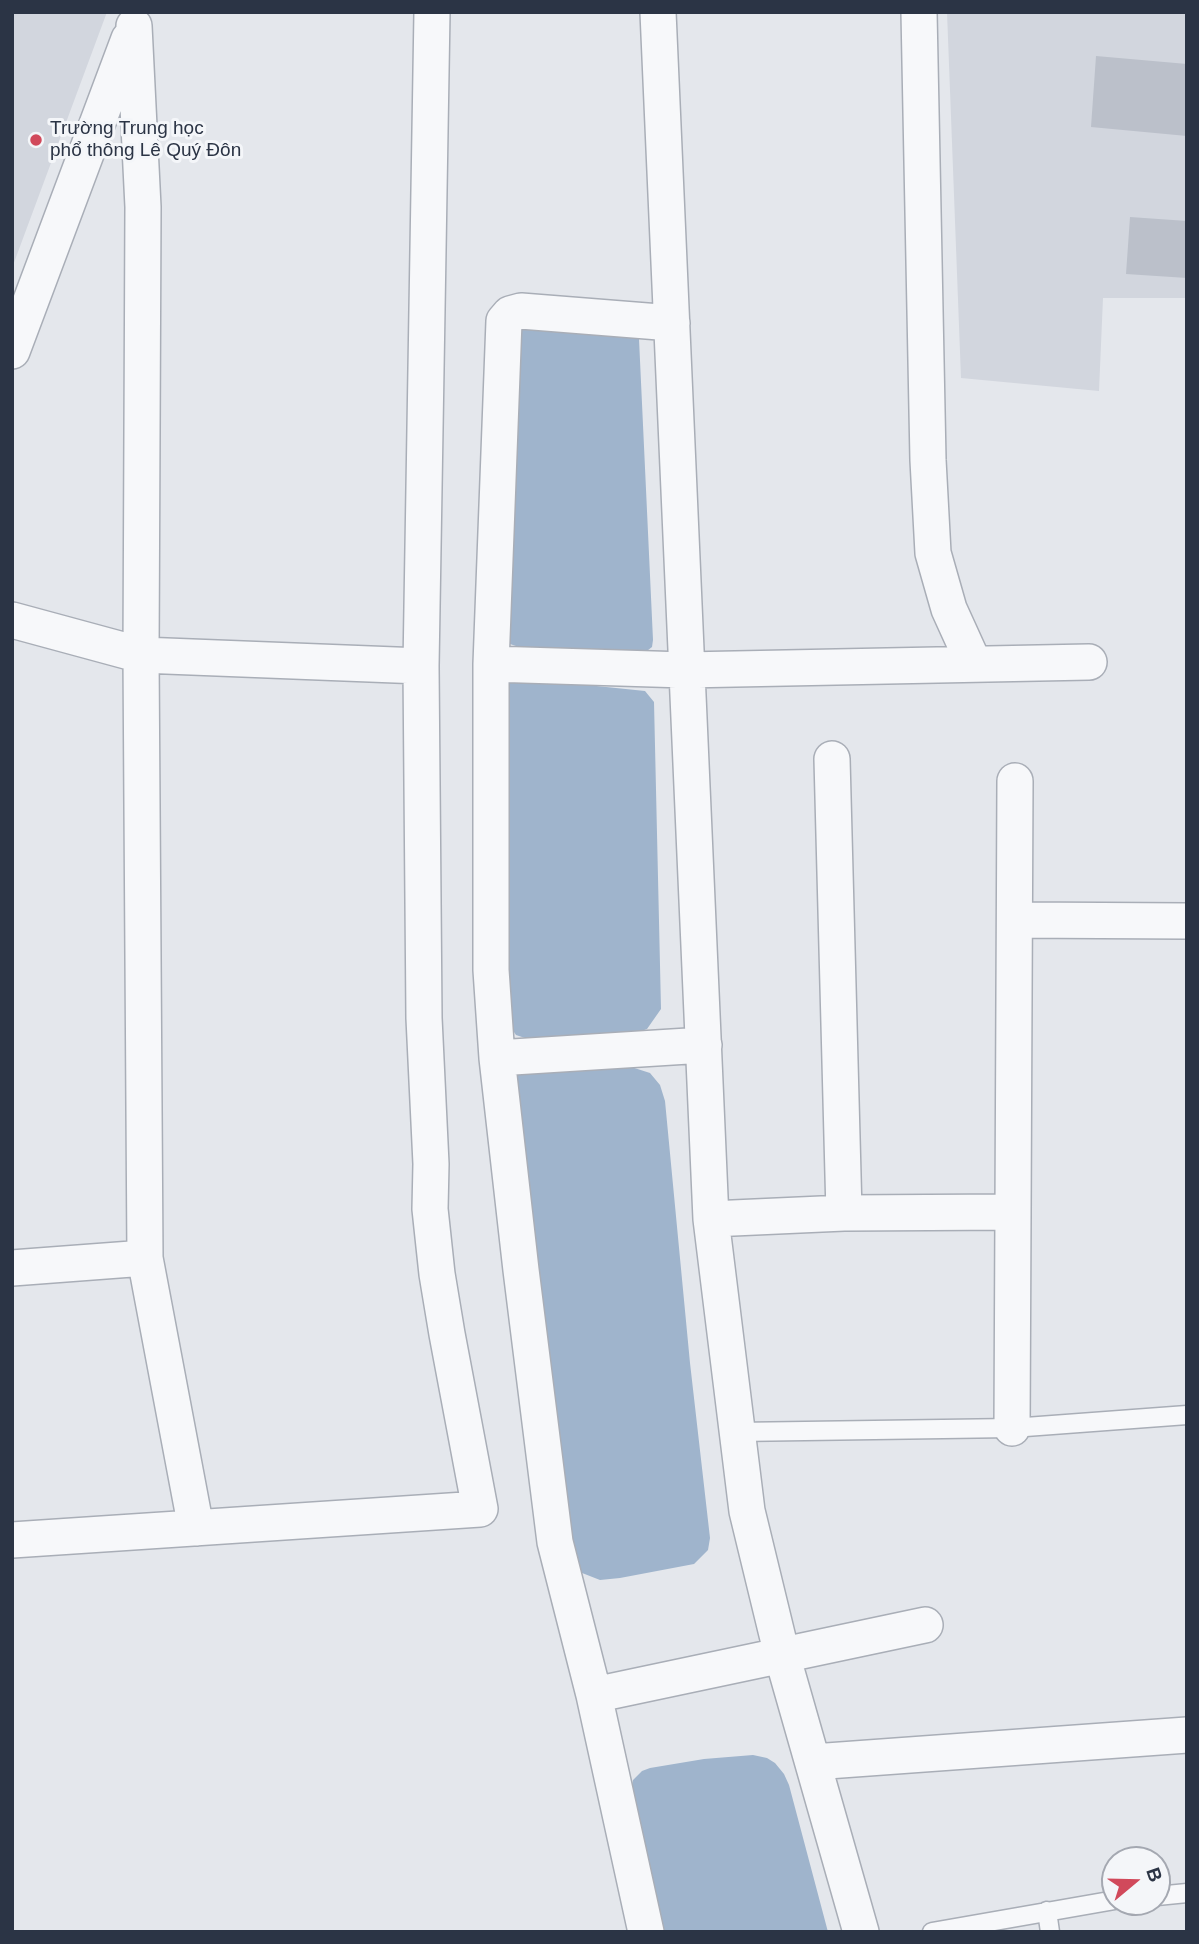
<!DOCTYPE html>
<html>
<head>
<meta charset="utf-8">
<style>
  body { margin:0 }
  #map { position:relative; width:1199px; height:1944px; overflow:hidden; background:#e4e7ec; font-family:Arial,sans-serif }
  canvas { display:block }
  .frame { position:absolute; inset:0; border:14px solid #2b3445; pointer-events:none }
  .north { position:absolute; left:1101px; top:1846px; width:70px; height:70px; box-sizing:border-box; background:#f4f6f9; border:2px solid #a4a8b1; border-radius:50%; rotate:71deg; font-size:19px; font-weight:700; line-height:28px; text-align:center; color:#2b3445 }
  .north::after { content:''; display:block; margin:auto; width:24px; height:32px; background:#d1495b; clip-path:polygon(50% 0,100% 100%,50% 72%,0 100%) }
</style>
</head>
<body>
<div id="map">
<canvas width="1199" height="1944"></canvas>
<div class="frame"></div>
<div class="north">B</div>
</div>
<script>
const ctx = document.querySelector('canvas').getContext('2d');
ctx.lineJoin = 'round';
function paint(path, color) { ctx.fillStyle = color; ctx.fill(path, 'evenodd'); }
const toPath = rows => new Path2D(rows.map(r => 'M' + r).join(''));
function strokePath(path, color, width, dash) { ctx.strokeStyle = color; ctx.lineWidth = width; ctx.lineCap = dash ? 'butt' : 'round'; ctx.setLineDash(dash || []); ctx.stroke(path); }
function label(font, color, halo, rows, align = 'center') {
  ctx.font = font + ' Arial,sans-serif'; ctx.lineWidth = 6; ctx.setLineDash([]); ctx.textBaseline = 'middle'; ctx.strokeStyle = halo; ctx.fillStyle = color; for (const [text, x, y, turn = 0] of rows) {
    ctx.save(); ctx.translate(x, y); ctx.rotate((+turn || 0) * Math.PI / 180); ctx.textAlign = isNaN(turn) ? turn : align; if (halo) ctx.strokeText(text, 0, 0); ctx.fillText(text, 0, 0); ctx.restore();
  }
}
const built = toPath([
  [12,12,107,12,12,268],
  [947,12,1187,14,1187,298,1103,298,1099,391,961,378]
]);
const water = toPath([
  [519,327,635,334,639,339,653,640,652,647,643,654,519,647,507,643],
  [519,678,645,691,654,702,661,1009,647,1029,636,1033,525,1038,516,1035,505,1019,505,685],
  [625,1065,650,1073,660,1085,665,1101,690,1363,710,1538,708,1550,694,1564,620,1578,600,1580,577,1571,569,1562,512,1080,518,1074],
  [753,1755,767,1758,775,1763,784,1774,789,1785,828,1932,652,1932,631,1791,633,1780,642,1771,650,1768,704,1759]
]);
const building = toPath([
  [1096,56,1187,64,1187,136,1091,127],
  [1130,217,1187,221,1187,278,1126,274]
]);
const service = toPath([
  [736,1432,1012,1428,1187,1415],
  [1157,1896,1187,1893],
  [1047,1911,1050,1932],
  [932,1932,1115,1900]
]);
const minor = toPath([
  [658,12,711,1219,747,1511,782,1655,861,1932],
  [919,12,928,460,933,553,949,609,974,664],
  [134,26,143,207,141,655,145,1258,196,1528],
  [12,351,129,39],
  [12,620,141,655,421,666],
  [491,664,685,670,1089,662],
  [832,759,844,1213],
  [1015,920,1187,921],
  [497,1058,704,1045],
  [711,1219,844,1213,1013,1212],
  [12,1268,145,1258],
  [1012,1428,1015,781],
  [12,1540,480,1509,447,1334,437,1274,430,1209,431,1164,424,1018,421,666,432,12],
  [594,1695,925,1625],
  [813,1762,1187,1735],
  [646,1932,594,1695,555,1542,521,1270,497,1058,491,970,491,664,504,321,510,314,521,311,672,323]
]);
const markers = [
  [36,140,7,"#d1495b"]
];
const poiNames = [
  ["Trường Trung học",50,129],
  ["phổ thông Lê Quý Đôn",50,151]
];
paint(built, '#d2d6de');
paint(water, '#9fb4cc');
paint(building, '#bbc0ca');
strokePath(service, '#a9aeb7', 21);
strokePath(minor, '#a9aeb7', 38);
strokePath(service, '#f7f8fa', 18);
strokePath(minor, '#f7f8fa', 35);
for (const [x, y, r, color] of markers) { const dot = new Path2D(); dot.arc(x, y, r, 0, 2 * Math.PI); ctx.fillStyle = color; ctx.fill(dot); strokePath(dot, '#f4f6f9', 2.5); }
label('19px', '#2b3445', '#f4f6f9', poiNames, 'left');
</script>
</body>
</html>
